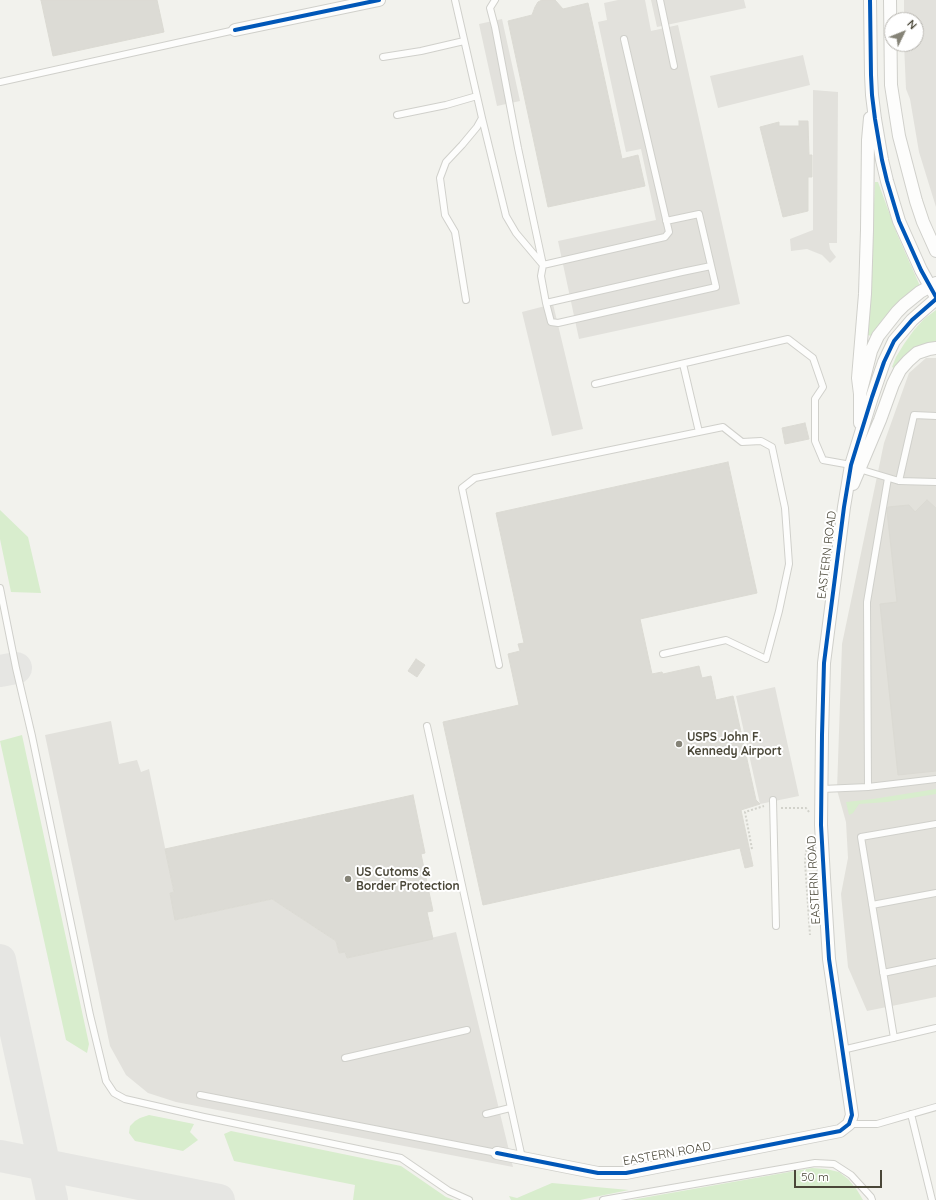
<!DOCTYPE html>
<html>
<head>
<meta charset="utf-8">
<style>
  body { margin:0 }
  #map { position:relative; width:936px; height:1200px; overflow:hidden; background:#f2f2ed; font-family:Quicksand,sans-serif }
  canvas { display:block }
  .north { position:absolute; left:884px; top:12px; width:40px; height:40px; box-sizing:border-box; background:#fff; border:1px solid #b7b5af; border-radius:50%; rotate:47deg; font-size:11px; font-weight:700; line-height:16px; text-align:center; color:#4a4738 }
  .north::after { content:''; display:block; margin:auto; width:14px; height:18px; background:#858377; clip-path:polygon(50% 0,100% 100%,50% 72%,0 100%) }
  .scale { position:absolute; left:794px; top:1170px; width:88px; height:18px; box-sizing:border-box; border:2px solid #4a4738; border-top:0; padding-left:5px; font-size:12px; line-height:14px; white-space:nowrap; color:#4a4738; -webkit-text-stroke:3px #fff; paint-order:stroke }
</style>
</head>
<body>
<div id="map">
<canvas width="936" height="1200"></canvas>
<div class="north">N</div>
<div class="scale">50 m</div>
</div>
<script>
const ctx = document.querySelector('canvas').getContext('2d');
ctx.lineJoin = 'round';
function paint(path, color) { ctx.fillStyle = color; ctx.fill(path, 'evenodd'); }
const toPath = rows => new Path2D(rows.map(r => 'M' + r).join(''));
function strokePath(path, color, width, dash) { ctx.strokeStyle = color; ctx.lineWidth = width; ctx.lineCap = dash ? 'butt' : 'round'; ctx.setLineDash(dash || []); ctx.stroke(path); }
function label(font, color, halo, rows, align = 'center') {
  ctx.font = font + ' Quicksand,sans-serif'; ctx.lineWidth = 4; ctx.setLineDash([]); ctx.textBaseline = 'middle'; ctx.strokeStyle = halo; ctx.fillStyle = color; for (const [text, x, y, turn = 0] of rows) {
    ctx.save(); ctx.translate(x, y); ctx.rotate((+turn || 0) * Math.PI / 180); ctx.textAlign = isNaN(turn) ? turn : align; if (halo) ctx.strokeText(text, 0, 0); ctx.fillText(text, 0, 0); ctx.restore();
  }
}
const industrial = toPath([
  [926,358,936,358,936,997,867,1011,848,967,841,894,848,858,846,822,837,790,842,644,884,443,909,373]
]);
const green = toPath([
  [875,182,878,182,897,234,920,286,902,299,883,319,871,336,868,335],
  [936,310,936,343,895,369,892,367,896,357,904,344,914,330,924,319],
  [0,510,28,537,41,593,11,592,0,539],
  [22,735,89,1044,87,1053,66,1040,0,741],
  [936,789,936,794,887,802,859,804,853,813,849,815,846,802,873,799],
  [149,1115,194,1124,190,1132,198,1140,183,1151,135,1141,129,1133,130,1126,135,1121,140,1118],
  [231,1131,401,1166,446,1197,454,1200,353,1200,355,1185,234,1161,224,1134],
  [812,1168,826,1169,839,1172,848,1179,857,1190,863,1200,631,1200],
  [552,1183,629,1190,580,1200,511,1200,509,1196,517,1198]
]);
const parking = toPath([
  [618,0,645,0,651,31,678,25,740,304,579,339,558,241,656,220,641,149,626,152,598,22,607,20,604,3],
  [651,0,744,0,746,8,657,27],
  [904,0,936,0,936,207,919,152,910,99,906,89,904,44,916,44,916,20,904,20],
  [502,19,520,101,497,106,479,24],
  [803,55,810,85,718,108,710,76],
  [813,90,838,92,837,243,829,243,830,249,836,257,830,263,822,255,807,249,791,251,790,239,813,230],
  [553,304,583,429,552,436,522,312],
  [775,687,799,796,760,804,736,696],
  [111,721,119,764,137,760,141,772,149,769,174,892,170,893,176,920,272,899,336,941,339,953,345,952,347,958,456,932,513,1167,176,1102,148,1093,126,1075,110,1046,45,735]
]);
const taxiway = toPath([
  [0,671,16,668],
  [0,960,52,1200],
  [0,1156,219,1200]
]);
const building = toPath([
  [41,0,157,0,164,32,53,56,41,0],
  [542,0,555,0,563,9,588,3,622,159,638,155,645,186,548,207,508,21,532,15,535,7,538,2,542,0],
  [799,121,808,121,809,155,812,155,812,177,808,177,808,211,783,217,760,127,779,122,779,126,799,126,799,121],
  [805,423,809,439,785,444,782,428,805,423],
  [728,462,757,593,640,619,652,674,662,672,663,674,699,666,702,678,711,676,716,700,733,696,756,800,760,804,741,810,753,866,745,868,740,848,483,905,443,722,519,705,508,654,520,651,518,644,524,643,496,513,728,462],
  [927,500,936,508,936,771,898,775,880,604,897,602,887,511,888,507,909,505,915,512,927,500],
  [416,659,425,665,417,677,408,671,416,659],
  [413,795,425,853,421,854,433,911,427,912,433,939,347,958,345,952,339,953,336,941,272,899,175,920,170,893,174,892,165,849,413,795]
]);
const path = toPath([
  [781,808,806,808,809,812],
  [809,838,806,852,805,862,810,935],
  [752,849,745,812,764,806]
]);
const service = toPath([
  [455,0,482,118,477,127,462,145,446,162,440,178,445,215,455,232,466,300],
  [495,0,490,8,495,27,518,148,543,265,541,276,546,303,682,272,711,266],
  [660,0,674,66],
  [383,57,421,51,464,41],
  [0,82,235,30],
  [397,115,446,105,477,96],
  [482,118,506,216,516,233,543,265,665,237,669,232,624,39],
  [546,303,551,322,558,323,716,287,699,214,666,221],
  [683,364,699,432],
  [595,384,788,339,813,358,823,387,815,399,815,441,823,460,851,465],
  [859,469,899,481,936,482],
  [888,478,867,602,868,787,936,779],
  [899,481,914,415,936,416],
  [0,588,16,668,32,736,90,1015,106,1081,114,1093,125,1099,204,1117,401,1158,449,1191,469,1200],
  [499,665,462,488,475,478,723,427,742,442,761,441,772,447,785,508,789,564,779,611,766,659,726,640,663,654],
  [427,726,522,1158],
  [822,789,868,787],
  [773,800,776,926],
  [872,905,936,893],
  [883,973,936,962],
  [894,1038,861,837,936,824],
  [842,1050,936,1028],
  [345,1058,467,1030],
  [200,1095,497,1153],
  [486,1114,510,1108],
  [911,1114,932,1200],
  [849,1124,877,1124,936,1107],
  [603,1200,815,1163,834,1164,851,1175,871,1197,872,1200]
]);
const minor = toPath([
  [870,0,871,75,872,95,875,119,882,160,887,181,899,221,921,270,936,297],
  [890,0,891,85,899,136,916,201,923,222,936,251],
  [235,30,379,0],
  [860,394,858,378,865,294,867,230,868,140,870,118],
  [860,423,860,394,871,351,878,336,897,312,904,305,920,292,936,283],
  [853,484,880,420,893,384,900,370,908,361,917,353,929,349,936,348],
  [497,1153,598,1173,626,1173,840,1131,849,1124,852,1115,829,959,825,895,821,825,822,735,824,663,844,507,851,465,872,397,884,362,894,341,912,320,936,299]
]);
const cycleway = toPath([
  [870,0,871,75,872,95,875,119,882,160,887,181,899,221,921,270,936,297],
  [235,30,379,0],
  [497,1153,598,1173,626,1173,840,1131,849,1124,852,1115,829,959,825,895,821,825,822,735,824,663,844,507,851,465,872,397,884,362,894,341,912,320,936,299]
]);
const markers = [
  [679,744,4,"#858377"],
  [348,879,4,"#858377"]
];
const streetNames = [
  ["EASTERN ROAD",827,555,-83],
  ["EASTERN ROAD",814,880,-93],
  ["EASTERN ROAD",667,1154,-10]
];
const poiNames = [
  ["USPS John F.",687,737],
  ["Kennedy Airport",687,751],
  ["US Cutoms &",356,872],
  ["Border Protection",356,886]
];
paint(industrial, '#e2e1db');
paint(green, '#d8edcd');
paint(parking, '#e2e1dc');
strokePath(taxiway, '#e6e6e3', 32);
paint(building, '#dcdbd5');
strokePath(building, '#dbdad3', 1);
strokePath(service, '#d0d0cb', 8);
strokePath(minor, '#d0d0cb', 14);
strokePath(path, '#d2d2cb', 2, [2, 2]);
strokePath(service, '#fdfdfc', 6);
strokePath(minor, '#fdfdfc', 12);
strokePath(cycleway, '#0057b8', 4);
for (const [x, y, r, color] of markers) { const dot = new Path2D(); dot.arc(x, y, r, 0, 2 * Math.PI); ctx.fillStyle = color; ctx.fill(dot); strokePath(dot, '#fff', 1.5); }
label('12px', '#4a4738', '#fff', streetNames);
label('bold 12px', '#4a4738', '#fff', poiNames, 'left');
</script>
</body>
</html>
